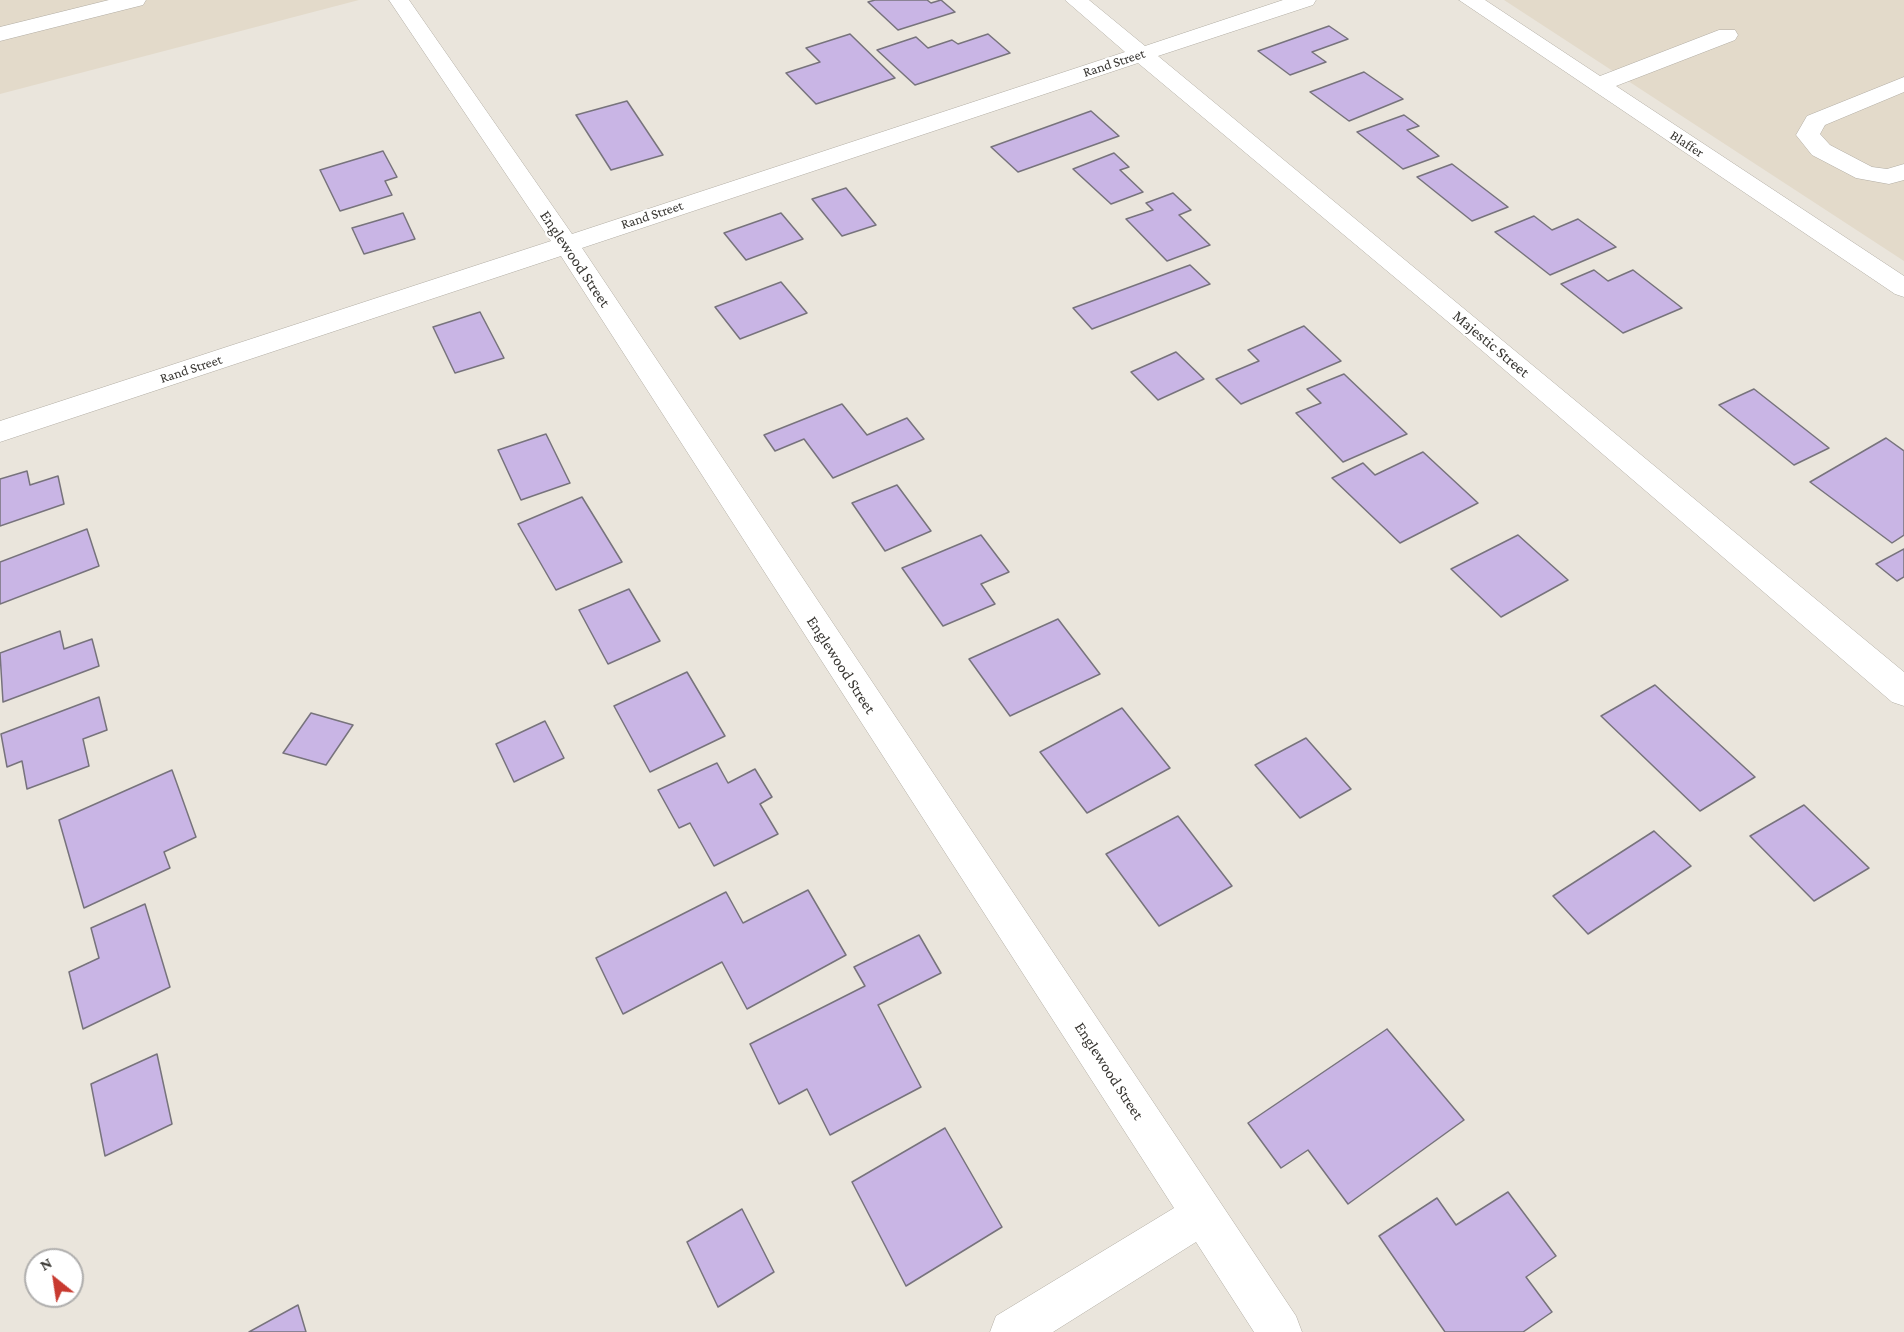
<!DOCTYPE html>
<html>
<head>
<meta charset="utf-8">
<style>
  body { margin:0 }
  #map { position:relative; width:1904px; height:1332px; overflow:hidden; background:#eae5dc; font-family:"Crimson Pro",serif }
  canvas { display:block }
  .north { position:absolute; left:24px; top:1248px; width:60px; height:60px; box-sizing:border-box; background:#fff; border:2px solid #afaead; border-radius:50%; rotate:330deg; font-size:16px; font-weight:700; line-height:24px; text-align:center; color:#373531 }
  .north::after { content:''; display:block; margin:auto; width:21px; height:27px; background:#c83a30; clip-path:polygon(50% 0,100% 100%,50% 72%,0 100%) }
</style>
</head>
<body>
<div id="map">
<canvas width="1904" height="1332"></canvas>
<div class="north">N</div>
</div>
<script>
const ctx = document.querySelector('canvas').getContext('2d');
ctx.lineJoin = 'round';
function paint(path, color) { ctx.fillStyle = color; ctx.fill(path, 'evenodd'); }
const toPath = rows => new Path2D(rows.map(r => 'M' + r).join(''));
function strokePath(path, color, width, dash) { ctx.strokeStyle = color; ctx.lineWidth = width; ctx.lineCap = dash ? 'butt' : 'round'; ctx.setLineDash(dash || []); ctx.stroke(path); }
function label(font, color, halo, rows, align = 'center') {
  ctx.font = font + ' "Crimson Pro",serif'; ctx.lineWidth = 4.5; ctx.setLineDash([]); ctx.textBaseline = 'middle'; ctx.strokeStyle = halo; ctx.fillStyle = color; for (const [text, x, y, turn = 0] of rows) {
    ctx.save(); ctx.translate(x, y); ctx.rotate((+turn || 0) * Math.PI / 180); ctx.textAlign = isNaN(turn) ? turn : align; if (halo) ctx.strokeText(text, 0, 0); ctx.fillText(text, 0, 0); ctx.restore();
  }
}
const built = toPath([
  [0,0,359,0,0,94],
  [1504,0,1904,0,1904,261]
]);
const building = toPath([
  [875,0,927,0,931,3,941,0,955,12,898,30,868,2,875,0],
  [1329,26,1348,39,1312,52,1326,62,1290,75,1258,51,1329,26],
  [850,34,895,78,816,104,786,73,820,62,806,48,850,34],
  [988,34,1010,53,915,85,877,50,916,37,928,48,952,40,958,44,988,34],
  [1364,72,1403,99,1349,121,1310,92,1364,72],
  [627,101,663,155,611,170,576,115,627,101],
  [1091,111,1119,136,1018,172,991,147,1091,111],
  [1404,115,1419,126,1407,130,1439,156,1403,169,1357,132,1404,115],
  [383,151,397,177,385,181,392,195,340,211,320,170,383,151],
  [1114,153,1129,167,1120,170,1143,192,1111,204,1073,169,1114,153],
  [1452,164,1508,207,1472,221,1417,177,1452,164],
  [846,188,876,225,842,236,812,199,846,188],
  [1173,193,1191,210,1179,215,1210,245,1167,261,1126,219,1153,210,1146,203,1173,193],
  [403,213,415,239,364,254,352,228,403,213],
  [781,213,803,239,746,260,724,233,781,213],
  [1534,216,1552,230,1578,219,1616,247,1550,275,1495,232,1534,216],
  [1190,265,1210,284,1092,329,1073,308,1190,265],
  [1594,270,1608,281,1633,270,1682,308,1623,333,1561,284,1594,270],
  [781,282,807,313,740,339,715,307,781,282],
  [480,312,504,358,455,373,433,327,480,312],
  [1304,326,1341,361,1241,404,1216,379,1259,361,1248,350,1304,326],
  [1176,352,1204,379,1158,400,1131,372,1176,352],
  [1344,374,1407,434,1343,462,1296,413,1321,403,1307,389,1344,374],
  [1754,389,1829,448,1794,465,1719,405,1754,389],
  [842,404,867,435,907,418,924,439,833,478,804,439,775,451,764,435,842,404],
  [546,434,570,483,521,500,498,450,546,434],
  [1886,438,1904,451,1904,535,1892,543,1810,482,1886,438],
  [1423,452,1478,503,1400,543,1332,478,1363,463,1375,475,1423,452],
  [27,471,30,485,58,476,64,504,0,526,0,479,27,471],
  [897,485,931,531,885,551,852,503,897,485],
  [582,497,622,562,556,590,518,524,582,497],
  [87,529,99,566,0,604,0,562,87,529],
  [981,535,1009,572,981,584,995,604,943,626,902,568,981,535],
  [1518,535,1568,580,1501,617,1451,569,1518,535],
  [1904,549,1904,577,1897,581,1876,564,1904,549],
  [629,589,660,641,608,664,579,610,629,589],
  [1058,619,1100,674,1010,716,969,659,1058,619],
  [60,631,64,649,92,639,99,666,3,702,0,653,60,631],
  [687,672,725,736,650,772,614,706,687,672],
  [1655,685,1755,777,1700,811,1601,716,1655,685],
  [99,697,107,730,83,739,89,766,27,789,22,761,7,767,1,734,99,697],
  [1122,708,1170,768,1087,813,1040,752,1122,708],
  [311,713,353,725,326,765,283,753,311,713],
  [545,721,564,758,514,782,496,744,545,721],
  [1306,738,1351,789,1300,818,1255,765,1306,738],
  [717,763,728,783,755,769,772,797,760,804,778,834,714,866,690,823,679,828,658,790,717,763],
  [172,770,196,837,164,852,170,868,84,908,59,820,172,770],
  [1804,805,1869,868,1814,901,1750,836,1804,805],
  [1178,816,1232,886,1159,926,1106,854,1178,816],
  [1654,831,1691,866,1588,934,1553,896,1654,831],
  [808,890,846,955,747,1009,722,962,623,1014,596,958,726,892,743,923,808,890],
  [145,904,170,987,83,1029,69,972,99,958,91,928,145,904],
  [919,935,941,973,878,1005,921,1087,830,1135,807,1089,779,1104,750,1044,865,986,854,967,919,935],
  [1387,1029,1464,1120,1348,1204,1308,1150,1281,1168,1248,1123,1387,1029],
  [157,1054,172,1124,105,1156,91,1084,157,1054],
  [945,1128,1002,1227,906,1286,852,1182,945,1128],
  [1508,1192,1556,1256,1526,1277,1552,1312,1523,1332,1445,1332,1379,1236,1437,1198,1456,1225,1508,1192],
  [742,1209,774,1272,718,1307,687,1242,742,1209],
  [298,1305,306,1332,249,1332,298,1305]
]);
const minor = toPath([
  [109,0,146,0,143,5,0,41,0,27,109,0],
  [389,0,409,0,572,234,1125,52,1065,0,1089,0,1145,46,1283,0,1316,0,1313,5,1158,56,1904,672,1904,706,1892,702,1465,336,1138,63,582,248,1218,1199,1296,1316,1302,1332,1254,1332,1196,1242,1053,1332,990,1332,996,1316,1174,1208,561,256,0,442,0,421,551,241,389,0],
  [1459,0,1485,0,1600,76,1719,30,1735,30,1738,35,1735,40,1616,86,1904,276,1904,297,1895,294,1459,0],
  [1904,77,1904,92,1825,125,1820,134,1830,145,1872,167,1887,169,1904,164,1904,180,1889,184,1856,178,1812,155,1796,135,1807,116,1904,77]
]);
const farStreetnames = [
  ["Rand Street",1114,63,-18],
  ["Blaffer",1687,144,33],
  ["Rand Street",652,215,-18],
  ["Rand Street",191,369,-18]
];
const streetNames = [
  ["Englewood Street",575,259,56],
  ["Majestic Street",1491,344,40],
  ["Englewood Street",841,665,57],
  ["Englewood Street",1109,1071,57]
];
paint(built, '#e3daca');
paint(building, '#c9b5e5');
strokePath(building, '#77737c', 1.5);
strokePath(minor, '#b2ada4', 1);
paint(minor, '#fff');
label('14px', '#373531', '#fff', farStreetnames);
label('16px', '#373531', '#fff', streetNames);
</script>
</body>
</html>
